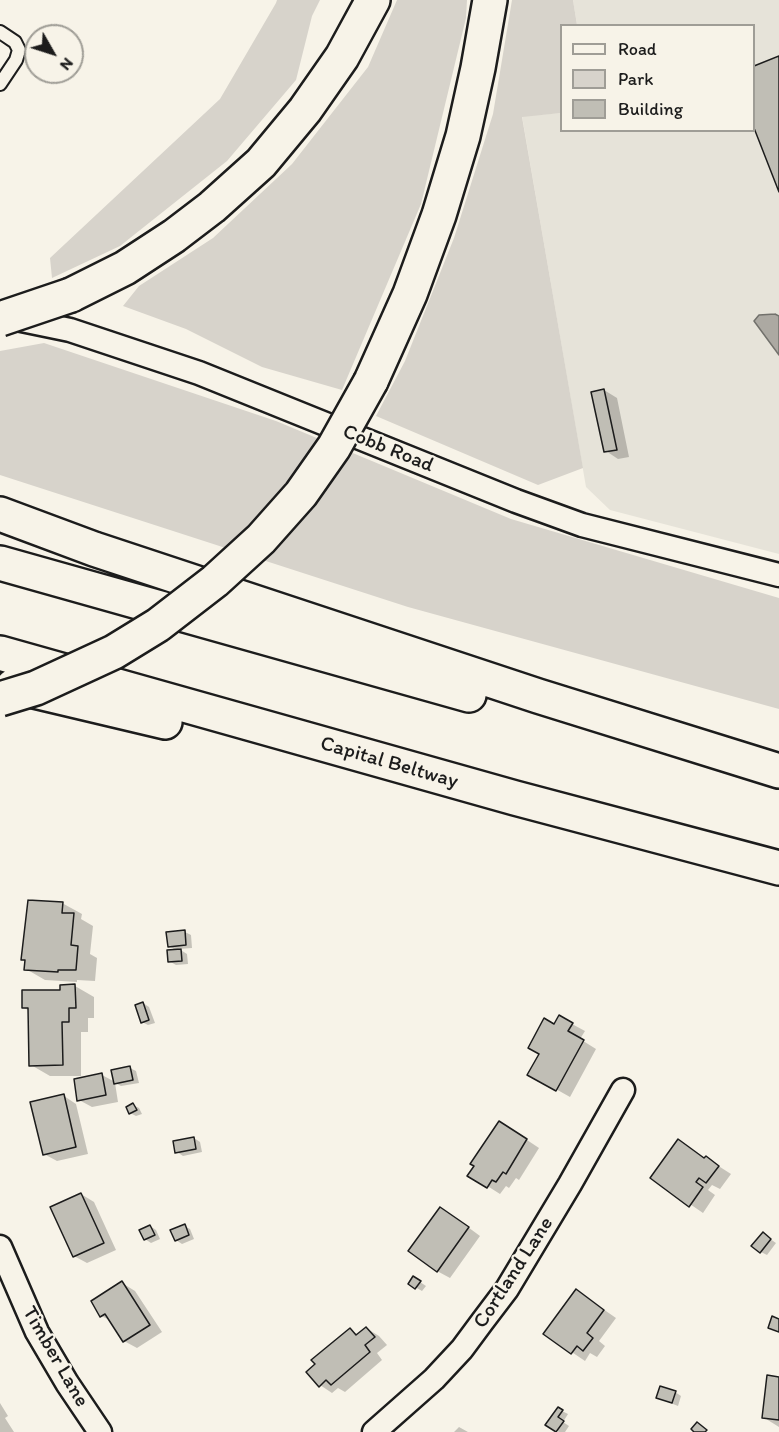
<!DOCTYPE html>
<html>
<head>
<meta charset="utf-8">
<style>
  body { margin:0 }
  #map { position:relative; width:779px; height:1432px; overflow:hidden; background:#f7f3e8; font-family:Itim,sans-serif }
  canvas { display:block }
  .legend { position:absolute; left:560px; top:24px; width:195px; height:108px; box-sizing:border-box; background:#f7f3e8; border:2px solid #9f9d96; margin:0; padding:8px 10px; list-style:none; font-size:18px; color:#1c1c1c }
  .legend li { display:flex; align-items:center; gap:12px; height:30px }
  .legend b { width:30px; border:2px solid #9f9d96 }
  .north { position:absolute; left:24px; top:24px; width:60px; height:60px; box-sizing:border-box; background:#f7f3e8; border:2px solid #9f9d96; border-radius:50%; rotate:129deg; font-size:16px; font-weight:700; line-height:24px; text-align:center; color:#1c1c1c }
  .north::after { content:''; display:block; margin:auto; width:21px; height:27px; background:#1c1c1c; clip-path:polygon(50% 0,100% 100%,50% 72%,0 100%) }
</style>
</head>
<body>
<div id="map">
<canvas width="779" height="1432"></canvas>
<ul class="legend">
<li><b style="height:8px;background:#f7f3e8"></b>Road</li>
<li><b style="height:16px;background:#d7d3cb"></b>Park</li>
<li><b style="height:16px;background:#c0beb5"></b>Building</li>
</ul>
<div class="north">N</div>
</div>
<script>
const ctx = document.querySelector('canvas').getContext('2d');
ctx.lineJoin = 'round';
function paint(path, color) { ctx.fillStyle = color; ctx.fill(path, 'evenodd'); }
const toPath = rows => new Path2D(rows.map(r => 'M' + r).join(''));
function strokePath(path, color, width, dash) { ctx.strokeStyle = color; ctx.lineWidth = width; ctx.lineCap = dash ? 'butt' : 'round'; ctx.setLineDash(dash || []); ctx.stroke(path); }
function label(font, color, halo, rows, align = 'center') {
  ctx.font = font + ' Itim,sans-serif'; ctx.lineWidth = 4.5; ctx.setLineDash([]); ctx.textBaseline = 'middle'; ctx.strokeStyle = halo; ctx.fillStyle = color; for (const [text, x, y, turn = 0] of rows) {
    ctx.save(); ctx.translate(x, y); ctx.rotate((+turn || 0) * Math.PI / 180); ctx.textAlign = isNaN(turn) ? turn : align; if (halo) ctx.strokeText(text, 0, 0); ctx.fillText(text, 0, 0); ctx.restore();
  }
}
const built = toPath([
  [573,0,779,0,779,554,610,510,586,487,522,116,561,113,562,130,754,130,754,26,577,25]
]);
const green = toPath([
  [277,0,320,0,312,16,296,80,227,161,120,246,52,278,50,258,220,99,276,3],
  [397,0,467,0,466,18,421,204,342,390,262,367,186,329,123,306,139,286,213,238,292,164,368,67],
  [512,0,573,0,577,25,562,26,561,113,522,117,583,468,538,485,376,416,405,361,454,238,493,114],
  [44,343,276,421,511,519,779,598,779,709,408,607,0,475,0,351]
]);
const water = toPath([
  [775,314,779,316,779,355,754,321,759,315,775,314]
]);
const shadow = toPath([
  [779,57,779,188,754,124,754,67],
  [604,390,617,398,629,457,618,459,606,451],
  [62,903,82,914,81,919,93,926,90,954,97,958,95,981,77,980,77,982,45,980,26,969,26,961,23,960],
  [185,932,191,935,192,948,179,949,187,954,188,964,176,965,169,961,177,951,169,946],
  [75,986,94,997,94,1018,88,1018,88,1032,81,1032,81,1076,50,1076,31,1065,30,1011,24,1008],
  [143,1003,149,1007,155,1023,148,1025,142,1022],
  [572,1024,585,1031,580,1039,596,1049,570,1097,529,1074],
  [130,1068,136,1071,139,1083,121,1086,115,1083,118,1102,92,1107,79,1100,102,1075,115,1082],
  [64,1096,76,1104,88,1154,57,1161,44,1154],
  [133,1105,139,1108,142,1114,136,1116,130,1113],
  [512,1130,539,1148,519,1180,516,1178,509,1188,506,1186,500,1194,470,1175],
  [194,1138,200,1142,202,1152,183,1156,177,1152],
  [706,1158,731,1174,720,1189,712,1185,708,1190,715,1195,703,1213,652,1178],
  [81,1194,94,1202,116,1250,87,1263,74,1256],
  [453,1216,480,1236,450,1278,437,1271],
  [150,1226,156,1230,160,1239,151,1243,145,1239],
  [184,1226,190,1229,194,1239,182,1244,176,1240],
  [763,1234,776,1243,767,1255,761,1252],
  [414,1278,426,1286,422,1291,410,1284],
  [122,1283,135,1291,162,1332,137,1348,124,1341,112,1321,101,1316],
  [577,1291,616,1318,599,1341,605,1346,597,1357,590,1353,585,1361,545,1334],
  [366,1328,379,1336,387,1345,377,1353,382,1360,345,1392,338,1388,332,1393,320,1385,317,1364,350,1330,359,1335],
  [779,1378,779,1427,763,1417],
  [675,1392,681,1396,678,1406,658,1398],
  [0,1403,8,1416,5,1418,14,1432,0,1432],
  [558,1409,568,1414,563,1422,569,1426,565,1432,559,1432,547,1424],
  [459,1427,468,1432,454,1432]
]);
const building = toPath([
  [779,56,779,192,754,128,754,66,779,56],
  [604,389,617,450,604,452,591,392,604,389],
  [28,900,63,902,62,913,74,913,71,945,78,946,76,970,58,970,58,972,24,970,25,960,21,960,28,900],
  [185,930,186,945,168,947,166,932,185,930],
  [181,949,182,961,168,962,167,950,181,949],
  [75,984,76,1008,69,1008,69,1022,62,1022,63,1065,29,1066,28,1008,22,1008,22,990,60,990,60,985,75,984],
  [143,1002,149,1020,141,1023,135,1005,143,1002],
  [559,1015,573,1023,568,1031,584,1040,556,1091,527,1075,539,1054,528,1048,544,1018,554,1024,559,1015],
  [130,1066,133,1080,114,1084,111,1070,130,1066],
  [102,1073,106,1095,77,1101,74,1079,102,1073],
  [64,1094,76,1147,43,1155,30,1102,64,1094],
  [133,1103,137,1110,129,1114,126,1107,133,1103],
  [499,1121,527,1139,506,1174,503,1172,496,1182,492,1180,487,1188,467,1176,474,1166,470,1164,499,1121],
  [194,1137,196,1149,175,1153,173,1141,194,1137],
  [678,1139,704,1158,706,1156,719,1166,706,1183,699,1178,696,1182,703,1187,689,1207,650,1178,678,1139],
  [81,1193,104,1243,73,1257,50,1207,81,1193],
  [440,1207,469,1227,437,1272,408,1251,440,1207],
  [185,1224,189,1235,175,1241,170,1230,185,1224],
  [150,1225,155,1235,144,1240,139,1230,150,1225],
  [763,1232,771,1239,760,1253,751,1246,763,1232],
  [413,1276,421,1281,415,1289,408,1284,413,1276],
  [122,1281,150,1325,123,1342,105,1314,100,1317,91,1301,122,1281],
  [576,1289,604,1310,587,1333,593,1338,583,1351,577,1346,571,1354,543,1334,576,1289],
  [772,1316,779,1319,779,1332,768,1328,772,1316],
  [366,1327,375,1337,365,1345,370,1352,331,1385,326,1380,319,1387,306,1372,315,1364,311,1360,350,1328,356,1335,366,1327],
  [767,1375,779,1377,779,1420,762,1418,767,1375],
  [660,1386,676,1391,672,1403,656,1398,660,1386],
  [558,1407,563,1410,558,1417,564,1421,556,1432,545,1425,558,1407],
  [697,1422,707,1430,705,1432,694,1432,691,1429,697,1422]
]);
const lane = toPath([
  [0,32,15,42,19,50,16,60,0,84]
]);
const street = toPath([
  [7,317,70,330,199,373,516,501,582,525,779,575],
  [0,1247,37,1332,67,1383,100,1432],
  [374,1432,434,1379,462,1349,482,1322,507,1289,570,1184,623,1090]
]);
const highway = toPath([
  [71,295,125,268,174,236,212,207,261,163,305,110,342,57,373,0],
  [371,381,410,294,439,215,463,136,478,68,490,0],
  [0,514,94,549,538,696,779,771],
  [0,563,469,695],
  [0,653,515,798,779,868],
  [13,686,165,722]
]);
const highwayBridge = toPath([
  [0,319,71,295],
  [0,699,36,688,114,652,158,625,215,581,261,539,301,494,334,447,371,381]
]);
const streetNames = [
  ["Cobb Road",388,449,22],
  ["Capital Beltway",389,763,16],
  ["Cortland Lane",514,1273,-57],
  ["Timber Lane",55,1357,60]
];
paint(built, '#e6e3d9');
paint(green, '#d7d3cb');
paint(water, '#aca9a2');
strokePath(water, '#72716c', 1.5);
paint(shadow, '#0003');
paint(building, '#c0beb5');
strokePath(building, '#1c1c1c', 1.5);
strokePath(lane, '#1c1c1c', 16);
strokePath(street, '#1c1c1c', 27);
strokePath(highway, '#1c1c1c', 38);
strokePath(lane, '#f7f3e8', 12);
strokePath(street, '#f7f3e8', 22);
strokePath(highway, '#f7f3e8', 33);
strokePath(highwayBridge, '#1c1c1c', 38, []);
strokePath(highwayBridge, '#f7f3e8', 33);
label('21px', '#1c1c1c', '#f7f3e8', streetNames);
</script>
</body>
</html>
